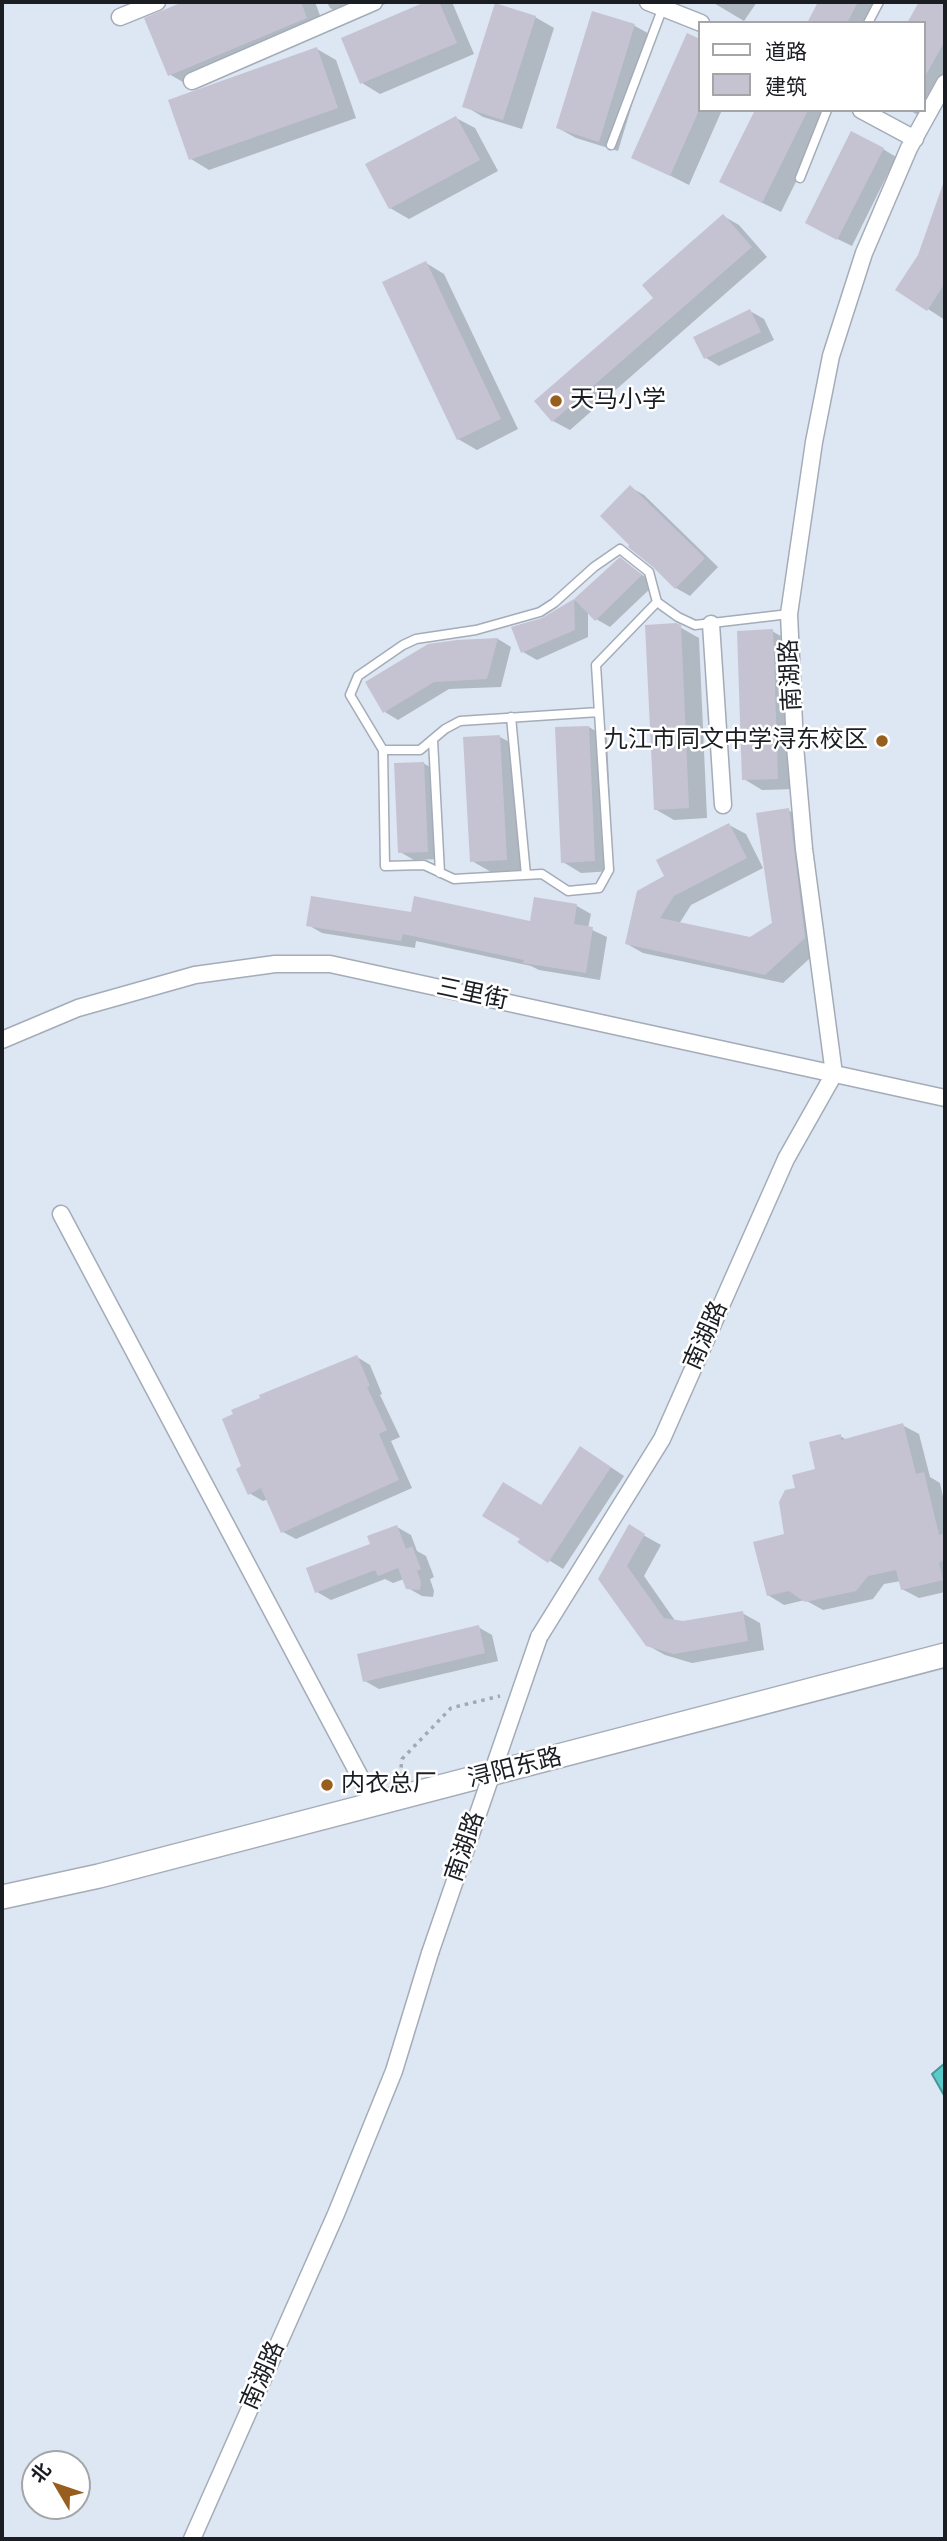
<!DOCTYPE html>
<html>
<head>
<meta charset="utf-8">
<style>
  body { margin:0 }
  #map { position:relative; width:947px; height:2541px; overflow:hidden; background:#dde6f3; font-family:"Roboto Condensed","Noto Sans SC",sans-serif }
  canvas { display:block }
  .frame { position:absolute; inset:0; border:4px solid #1a1d22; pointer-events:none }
  .legend { position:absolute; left:698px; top:21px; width:228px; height:91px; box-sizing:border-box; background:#fff; border:2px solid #a3a5a7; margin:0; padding:9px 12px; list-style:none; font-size:21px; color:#1a1d22 }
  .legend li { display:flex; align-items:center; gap:14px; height:35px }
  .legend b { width:35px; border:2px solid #a3a5a7 }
  .north { position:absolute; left:21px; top:2450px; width:70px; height:70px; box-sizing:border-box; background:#fff; border:2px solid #a3a5a7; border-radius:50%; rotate:309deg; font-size:19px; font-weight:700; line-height:28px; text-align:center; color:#1a1d22 }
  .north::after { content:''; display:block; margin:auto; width:24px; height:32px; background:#985e1d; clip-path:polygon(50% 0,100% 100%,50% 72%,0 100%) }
</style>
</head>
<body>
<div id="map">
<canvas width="947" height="2541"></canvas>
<div class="frame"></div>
<ul class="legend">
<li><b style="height:9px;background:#fff"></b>道路</li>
<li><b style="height:19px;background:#c5c3d2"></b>建筑</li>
</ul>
<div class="north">北</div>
</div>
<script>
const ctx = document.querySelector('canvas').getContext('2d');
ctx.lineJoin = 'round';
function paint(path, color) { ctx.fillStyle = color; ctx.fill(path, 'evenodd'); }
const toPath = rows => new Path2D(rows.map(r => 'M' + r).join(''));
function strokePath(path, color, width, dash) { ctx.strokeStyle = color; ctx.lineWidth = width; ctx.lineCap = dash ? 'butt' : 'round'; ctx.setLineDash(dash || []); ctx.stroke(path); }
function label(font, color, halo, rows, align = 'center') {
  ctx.font = font + ' "Roboto Condensed","Noto Sans SC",sans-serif'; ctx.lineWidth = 5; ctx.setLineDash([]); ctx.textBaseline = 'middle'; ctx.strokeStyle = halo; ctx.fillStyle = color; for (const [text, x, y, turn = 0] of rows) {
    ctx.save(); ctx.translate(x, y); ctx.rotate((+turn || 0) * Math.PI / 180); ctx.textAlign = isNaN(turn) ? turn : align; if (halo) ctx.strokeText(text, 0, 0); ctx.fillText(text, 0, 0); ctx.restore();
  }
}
const water = toPath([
  [945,2063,945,2097,932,2074,945,2063]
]);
const shadow = toPath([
  [189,2,315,2,325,29,188,85,169,74,147,19],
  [327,2,390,2,349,19,330,8],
  [431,2,452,2,474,54,380,94,362,83,430,12],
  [712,2,757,2,744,21],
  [820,2,876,2,865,23,809,23],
  [921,2,945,2,945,84,925,119,909,110,924,110,924,23,909,23],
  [593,13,635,26,653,36,618,151,576,138,558,128],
  [535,17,554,28,522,129,483,117,465,106],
  [688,36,700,41,700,110,722,110,689,185,633,157],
  [317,49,336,60,356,118,209,170,191,159],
  [757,110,817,110,828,117,781,212,740,192],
  [456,118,475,128,498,171,409,219,390,208],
  [883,149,896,157,852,246,821,231],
  [945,183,945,320,928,309,919,256],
  [723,216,739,225,767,257,570,430,553,421],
  [426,263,444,274,518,429,477,450,458,439],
  [750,311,764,319,774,340,719,366,706,358],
  [630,487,644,495,718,567,690,596,676,588,632,545],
  [620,559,655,584,610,627,596,619,588,610,588,637,537,660,523,652,543,620,575,600],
  [676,625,699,638,707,818,674,820,655,809],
  [772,631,791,642,796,789,762,790,744,779],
  [498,639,511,647,501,687,449,689,398,720,385,712,457,641],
  [589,727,607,738,613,871,581,873,563,862],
  [500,737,519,747,525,870,491,872,472,861],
  [423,763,437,771,442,859,414,860,400,852],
  [788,810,805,820,821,948,783,983,643,953,627,944,666,876,729,825,746,834,763,868,691,905,679,924,751,939,774,924],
  [536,899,577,906,591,914,588,928,607,937,600,980,539,970,531,966,416,941,415,948,322,933,308,925,412,914,532,923],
  [357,1357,370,1365,382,1394,380,1395,400,1437,391,1441,412,1488,296,1539,283,1532,268,1499,263,1501,249,1493],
  [902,1425,919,1434,930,1477,940,1483,945,1506,945,1592,919,1598,902,1589,901,1581,884,1584,873,1599,823,1610,805,1600,784,1605,768,1595,797,1489,817,1470,840,1436,847,1440],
  [594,1456,624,1476,563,1569,520,1542,542,1507],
  [397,1527,411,1535,417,1551,426,1556,434,1577,430,1579,434,1591,433,1597,422,1596,408,1588,404,1579,393,1583,385,1579,331,1600,317,1592,372,1545],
  [629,1527,661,1545,644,1576,676,1622,683,1623,742,1613,760,1623,764,1650,692,1663,665,1655,647,1645,600,1579],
  [478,1627,492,1635,498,1661,379,1689,365,1681]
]);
const building = toPath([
  [183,2,301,2,307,18,168,76,144,18],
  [425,2,439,2,457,43,360,84,341,38],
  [818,2,858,2,847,23,807,23],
  [919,2,945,2,945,41,924,78,924,23,907,23],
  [495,3,536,16,503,120,462,107],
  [592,11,635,24,599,142,556,128],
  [687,33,700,39,700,108,670,176,631,158],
  [317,47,338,108,189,160,168,100],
  [755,110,808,110,762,203,719,182],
  [456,116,480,160,389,209,365,164],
  [851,131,884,148,837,240,805,223],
  [943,184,945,184,945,283,927,311,895,290,918,255],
  [723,214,752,247,552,422,534,401,653,298,642,285],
  [426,261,501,419,457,440,382,282],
  [750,309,761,332,704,359,693,337],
  [630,485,705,558,675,589,653,567,628,547,629,545,600,516],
  [620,557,642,575,595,621,574,599],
  [574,599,575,630,521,653,511,627,542,618],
  [676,623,681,625,689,808,654,810,645,625],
  [773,629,778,779,742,780,737,631],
  [498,638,487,679,434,682,383,713,365,682,428,644,457,640],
  [589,726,595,861,561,863,555,727],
  [500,735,507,860,470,862,463,737],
  [424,762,428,852,398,853,394,763],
  [789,808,805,938,765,975,625,944,637,891,664,876,656,860,729,823,747,858,674,896,660,918,750,937,772,923,756,813],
  [311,896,411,912,414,896,530,921,534,897,577,904,574,924,593,927,586,973,523,963,524,960,403,934,401,941,306,926],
  [357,1355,370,1386,367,1387,387,1430,379,1434,399,1480,281,1533,261,1488,248,1495,236,1469,241,1466,222,1419,233,1414,231,1410,260,1398,259,1395],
  [903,1423,916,1474,924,1472,939,1535,943,1534,945,1559,939,1563,943,1580,901,1590,896,1570,868,1576,856,1591,805,1602,789,1591,767,1596,753,1542,784,1534,779,1502,785,1490,795,1488,792,1475,815,1469,809,1442,841,1434,841,1440],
  [580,1446,611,1467,548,1563,517,1542,520,1539,482,1516,503,1482,541,1505],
  [629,1524,645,1534,627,1566,664,1618,683,1621,743,1611,748,1641,674,1654,646,1646,598,1579],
  [397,1525,406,1549,412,1546,421,1569,417,1571,421,1582,420,1590,406,1589,398,1568,378,1576,375,1570,315,1593,306,1568,370,1544,367,1536],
  [479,1625,485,1653,363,1682,357,1654]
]);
const path = toPath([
  [400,1776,402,1759,451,1708,500,1696]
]);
const lane = toPath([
  [868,23,879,2],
  [611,145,663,7],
  [800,178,827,110],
  [657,602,596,665,609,870,599,888,568,891,542,874,454,879,424,865,385,866,383,750,350,695,358,676,403,645,416,639,476,630,540,612,554,603,594,567,620,549,649,572,657,602,678,617,695,625,789,614],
  [511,717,526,875],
  [433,740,440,873],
  [383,750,420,750,445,729,460,721,599,712]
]);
const street = toPath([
  [648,2,701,23],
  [120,17,157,2],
  [192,81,374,2],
  [861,110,915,139],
  [711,624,723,805],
  [2,1040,78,1008,195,975,275,964,330,964,945,1098],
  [61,1214,375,1805],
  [539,1637,662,1439,786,1159,834,1074,804,849,795,746,789,614,814,442,831,356,864,253,909,148,945,83],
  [192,2539,336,2214,394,2071,430,1953]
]);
const secondary = toPath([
  [2,1897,99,1876,945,1655]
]);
const streetBridge = toPath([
  [430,1953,539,1637]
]);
const markers = [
  [556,401,7,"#985e1d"],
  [882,741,7,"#985e1d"],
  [327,1785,7,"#985e1d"]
];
const poiNames = [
  ["天马小学",570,401],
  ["九江市同文中学浔东校区",868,741,"right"],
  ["内衣总厂",341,1785]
];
const streetNames = [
  ["南湖路",792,675,-93],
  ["三里街",472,995,12],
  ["南湖路",707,1336,-66],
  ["浔阳东路",515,1769,-14],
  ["南湖路",466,1847,-71],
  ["南湖路",264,2376,-66]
];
paint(water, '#5acbc8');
strokePath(water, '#479796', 2);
paint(shadow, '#0003');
paint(building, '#c5c3d2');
strokePath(lane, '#a4acb8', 11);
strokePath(street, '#a4acb8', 19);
strokePath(secondary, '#a4acb8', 26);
strokePath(path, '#a2a9b3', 3.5, [3.5, 5]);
strokePath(lane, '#fff', 8);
strokePath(street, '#fff', 16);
strokePath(secondary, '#fff', 23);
strokePath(streetBridge, '#a4acb8', 19, []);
strokePath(streetBridge, '#fff', 16);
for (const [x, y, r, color] of markers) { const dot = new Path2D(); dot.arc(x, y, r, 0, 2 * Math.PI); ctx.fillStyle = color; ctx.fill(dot); strokePath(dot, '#fff', 2.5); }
label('24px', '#1a1d22', '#fff', poiNames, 'left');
label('24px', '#1a1d22', '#fff', streetNames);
</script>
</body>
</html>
